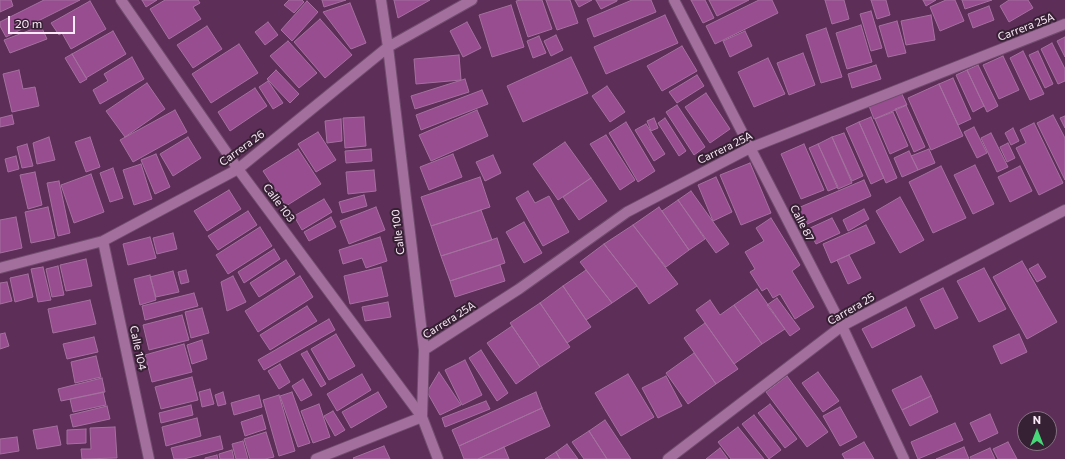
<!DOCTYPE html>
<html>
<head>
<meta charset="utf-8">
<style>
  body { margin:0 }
  #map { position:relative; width:1065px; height:459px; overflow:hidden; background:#5d2e58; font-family:Commissioner,sans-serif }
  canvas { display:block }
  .north { position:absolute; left:1017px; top:411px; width:40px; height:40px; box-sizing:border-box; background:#362033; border:1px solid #857182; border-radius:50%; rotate:0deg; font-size:11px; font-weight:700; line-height:16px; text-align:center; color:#fceaf9 }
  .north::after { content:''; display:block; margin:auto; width:14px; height:18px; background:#48d778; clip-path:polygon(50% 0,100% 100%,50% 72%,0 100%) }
  .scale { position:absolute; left:8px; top:16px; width:67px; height:18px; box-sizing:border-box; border:2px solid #fceaf9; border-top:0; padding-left:5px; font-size:12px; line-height:14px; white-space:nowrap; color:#fceaf9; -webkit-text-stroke:3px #362033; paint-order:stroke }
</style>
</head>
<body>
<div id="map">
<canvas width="1065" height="459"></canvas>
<div class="north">N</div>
<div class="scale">20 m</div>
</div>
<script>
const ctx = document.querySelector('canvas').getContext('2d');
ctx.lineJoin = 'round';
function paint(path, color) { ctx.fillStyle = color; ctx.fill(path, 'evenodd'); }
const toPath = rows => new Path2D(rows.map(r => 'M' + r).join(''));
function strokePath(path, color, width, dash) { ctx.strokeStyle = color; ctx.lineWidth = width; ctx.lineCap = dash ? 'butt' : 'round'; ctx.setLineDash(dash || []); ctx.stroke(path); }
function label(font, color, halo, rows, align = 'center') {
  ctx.font = font + ' Commissioner,sans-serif'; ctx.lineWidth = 4; ctx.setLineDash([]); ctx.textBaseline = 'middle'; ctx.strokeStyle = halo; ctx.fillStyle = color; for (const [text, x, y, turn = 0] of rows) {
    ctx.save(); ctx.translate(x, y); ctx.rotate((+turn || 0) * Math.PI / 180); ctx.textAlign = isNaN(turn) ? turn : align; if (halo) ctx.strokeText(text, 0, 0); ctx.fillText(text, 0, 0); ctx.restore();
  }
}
const building = toPath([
  [0,0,11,0,13,6,0,12,0,0],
  [44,0,80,0,6,37,0,26,0,22,44,0],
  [142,0,157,0,146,7,142,0],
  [165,0,198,0,200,3,193,7,201,19,169,39,150,9,165,0],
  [289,0,302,0,304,2,294,13,284,5,289,0],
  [322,0,346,0,324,7,322,0],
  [394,0,430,0,398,18,394,0],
  [521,0,542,0,552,29,528,37,516,1,521,0],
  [546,0,570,0,578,23,557,30,546,0],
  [575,0,592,0,579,7,575,0],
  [596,0,617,0,617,1,601,9,596,0],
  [632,0,651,0,656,12,594,37,587,19,632,0],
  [691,0,705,0,714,18,703,23,691,0],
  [709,0,749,0,717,16,709,0],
  [759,0,772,0,778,13,715,44,706,26,759,0],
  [825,0,844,0,849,19,832,24,825,0],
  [871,0,886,0,890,15,877,19,871,0],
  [923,0,936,0,926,6,923,0],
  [946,0,955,0,964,21,940,31,930,7,946,0],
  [962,0,992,0,965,9,962,0],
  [1009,0,1028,0,1033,8,1009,22,1000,6,1009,0],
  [90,1,106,29,71,49,62,33,59,35,51,23,90,1],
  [307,1,318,12,292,41,281,30,307,1],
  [350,3,366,43,351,49,323,12,350,3],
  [511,5,524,47,492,57,479,15,511,5],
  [989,6,994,20,973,28,968,14,989,6],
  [871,11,882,48,871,51,860,14,871,11],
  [665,15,678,43,606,74,594,47,665,15],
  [931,15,935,40,906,45,901,21,931,15],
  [320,19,352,55,325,78,294,42,320,19],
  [897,21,906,53,888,57,879,26,897,21],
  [268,22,278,35,265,45,255,32,268,22],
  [467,22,481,48,463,57,450,31,467,22],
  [861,25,872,62,847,69,836,33,861,25],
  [41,26,47,39,10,53,4,40,41,26],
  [207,26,222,49,193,68,177,45,207,26],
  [826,28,842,77,821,83,806,35,826,28],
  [113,31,126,54,86,78,72,54,113,31],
  [745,31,752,46,730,57,723,41,745,31],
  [556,35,563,50,551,56,544,41,556,35],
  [539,36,546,53,533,58,527,41,539,36],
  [1065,37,1065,57,1057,41,1065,37],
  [288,41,317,73,299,88,270,56,288,41],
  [1052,43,1065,69,1065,81,1058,84,1041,49,1052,43],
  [239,44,258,73,211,103,192,74,239,44],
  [682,46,697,71,662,91,647,66,682,46],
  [1023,51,1044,94,1030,100,1010,58,1023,51],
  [1038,51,1053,84,1045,88,1029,55,1038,51],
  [803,53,815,85,789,95,777,63,803,53],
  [72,54,87,79,80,83,65,58,72,54],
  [459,55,461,80,416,84,414,59,459,55],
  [1003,56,1019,90,999,99,983,65,1003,56],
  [132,57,144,79,100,104,93,90,108,81,104,74,132,57],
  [571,57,588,93,523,122,507,86,571,57],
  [768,58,785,94,754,107,738,72,768,58],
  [876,65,881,79,852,88,848,74,876,65],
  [978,65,998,106,987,112,967,70,978,65],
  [19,70,23,89,35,87,39,106,12,112,3,74,19,70],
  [276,70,299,94,290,103,267,79,276,70],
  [967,70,984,106,973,112,956,75,967,70],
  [697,75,704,86,677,103,669,92,697,75],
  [953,78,971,119,958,125,939,84,953,78],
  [465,79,469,92,415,109,411,96,465,79],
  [268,81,283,103,273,109,259,87,268,81],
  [147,83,165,109,125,137,106,111,147,83],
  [939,84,963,136,931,150,908,98,939,84],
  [607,86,625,112,610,122,592,96,607,86],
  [255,88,267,106,230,131,218,112,255,88],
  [482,90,488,104,421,130,416,115,482,90],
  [901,92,907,105,874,119,869,106,901,92],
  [706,93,730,129,710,143,685,107,706,93],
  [677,105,705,147,694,155,666,112,677,105],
  [906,105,925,147,914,152,895,109,906,105],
  [175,110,187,132,133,162,120,140,175,110],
  [477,110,488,136,431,161,419,135,477,110],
  [893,112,908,146,890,154,875,119,893,112],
  [12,115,14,124,0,127,0,118,12,115],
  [1053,115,1065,138,1065,180,1037,123,1053,115],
  [1065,116,1065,128,1060,118,1065,116],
  [364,117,366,146,345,148,343,118,364,117],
  [871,117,897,178,886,183,859,122,871,117],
  [654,118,658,128,651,131,647,121,654,118],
  [665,118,686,151,679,156,658,123,665,118],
  [341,119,342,141,327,143,325,121,341,119],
  [626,122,655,171,638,182,609,133,626,122],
  [859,122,884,178,871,184,846,128,859,122],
  [1034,123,1063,183,1039,195,1016,148,1026,143,1020,130,1034,123],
  [646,124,665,154,654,161,635,130,646,124],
  [974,127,987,153,977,158,964,132,974,127],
  [1013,128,1019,141,1011,145,1005,133,1013,128],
  [318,132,336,160,316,172,298,144,318,132],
  [844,133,863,176,852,181,832,137,844,133],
  [991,133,1008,167,997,172,981,138,991,133],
  [606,135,635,180,620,190,590,144,606,135],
  [49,137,55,160,37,164,33,143,49,137],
  [90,137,100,167,86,172,75,142,90,137],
  [188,137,201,158,173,176,160,154,188,137],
  [832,137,852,183,838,189,818,144,832,137],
  [565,142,591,178,558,200,533,164,565,142],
  [1008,143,1015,158,1007,162,1000,147,1008,143],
  [27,144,33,166,22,168,17,147,27,144],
  [804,144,824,190,801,199,781,154,804,144],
  [818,144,838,187,828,191,809,148,818,144],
  [298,149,321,184,286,206,263,171,298,149],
  [371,149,372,161,346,163,345,151,371,149],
  [929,149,935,163,918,170,911,156,929,149],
  [909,151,918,170,902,177,894,158,909,151],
  [156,154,170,187,155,194,141,160,156,154],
  [453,154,462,177,429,190,420,167,453,154],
  [493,155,501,173,485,181,476,162,493,155],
  [16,156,19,169,8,172,5,159,16,156],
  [750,163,771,213,741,225,720,175,750,163],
  [141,164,152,199,134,205,123,170,141,164],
  [975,165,994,204,973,214,954,175,975,165],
  [941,166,966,218,933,233,909,182,941,166],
  [1020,166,1032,191,1010,202,998,177,1020,166],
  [113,168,123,198,110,202,100,173,113,168],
  [374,170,376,191,348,194,346,172,374,170],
  [35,172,42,205,28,209,20,175,35,172],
  [91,174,104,212,74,223,61,185,91,174],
  [480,177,490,207,431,226,421,197,480,177],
  [716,177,732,212,713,221,698,185,716,177],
  [591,178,607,201,579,220,563,197,591,178],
  [864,180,871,196,805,225,798,208,864,180],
  [59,181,70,233,58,236,47,183,59,181],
  [229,190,241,209,207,231,194,211,229,190],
  [528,191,535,203,549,196,569,232,543,246,516,198,528,191],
  [691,191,729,244,716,253,678,200,691,191],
  [364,195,367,206,342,213,339,202,364,195],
  [900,197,924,240,900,253,876,211,900,197],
  [324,199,332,212,302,230,294,216,324,199],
  [678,200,705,239,689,250,662,211,678,200],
  [48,207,55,238,31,243,25,212,48,207],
  [376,207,385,230,349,244,340,221,376,207],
  [659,207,689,250,666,267,633,225,659,207],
  [864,209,869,219,848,231,843,220,864,209],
  [481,210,492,240,441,256,431,226,481,210],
  [248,211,257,225,218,250,208,236,248,211],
  [16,217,22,248,0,253,0,220,16,217],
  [331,217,336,227,309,241,304,232,331,217],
  [771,218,800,265,792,271,814,307,795,319,780,294,773,298,767,288,762,291,750,272,755,269,745,252,764,241,756,228,771,218],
  [832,218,840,233,816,244,808,229,832,218],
  [524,222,542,253,524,263,506,232,524,222],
  [633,225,678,284,649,304,637,286,604,244,633,225],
  [866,225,875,243,831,263,823,244,866,225],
  [260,227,272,246,228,274,216,255,260,227],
  [173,233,177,249,157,254,153,238,173,233],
  [150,237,156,258,128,265,123,244,150,237],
  [380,237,387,261,366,268,362,258,343,264,339,250,380,237],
  [497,238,505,263,450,281,441,256,497,238],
  [604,244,637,286,612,303,580,262,604,244],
  [274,249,280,259,244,283,238,272,274,249],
  [849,255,861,278,848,284,837,260,849,255],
  [86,259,92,286,66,291,60,265,86,259],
  [286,260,295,274,259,297,250,283,286,260],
  [1022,261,1057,322,1027,339,993,277,1022,261],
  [1038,264,1046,277,1037,282,1029,269,1038,264],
  [500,265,505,281,455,297,450,281,500,265],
  [58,266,64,295,52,297,46,269,58,266],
  [43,267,51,300,38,302,31,269,43,267],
  [381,267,388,296,350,304,344,276,381,267],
  [984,268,1006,309,979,322,957,281,984,268],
  [186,270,189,282,181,284,178,272,186,270],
  [586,270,612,303,586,320,563,286,586,270],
  [173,271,179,292,156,297,150,277,173,271],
  [28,274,33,297,15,302,10,278,28,274],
  [150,275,156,300,140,305,134,279,150,275],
  [233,276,246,302,227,311,221,282,233,276],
  [300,276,313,297,258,332,245,311,300,276],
  [7,282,12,301,0,304,0,283,7,282],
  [563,286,591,327,567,343,540,303,563,286],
  [943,288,958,318,935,329,920,299,943,288],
  [757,289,785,329,762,344,734,305,757,289],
  [194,293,198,306,145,320,142,306,194,293],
  [777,298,800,329,790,336,767,305,777,298],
  [90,300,96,324,53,333,48,309,90,300],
  [710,300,720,315,734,305,762,344,734,364,696,310,710,300],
  [388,302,391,317,365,321,362,307,388,302],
  [540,303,570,347,540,367,510,323,540,303],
  [307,306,317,321,270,350,260,335,307,306],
  [906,307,915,326,872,348,862,329,906,307],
  [202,308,209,333,191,338,185,312,202,308],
  [182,315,189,340,149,350,143,325,182,315],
  [329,319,335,330,264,370,258,360,329,319],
  [705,323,738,369,716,384,684,338,705,323],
  [512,326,540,367,516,384,487,343,512,326],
  [5,333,9,346,0,349,0,334,5,333],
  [336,334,355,366,329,380,311,349,336,334],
  [1019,334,1027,352,1001,364,993,346,1019,334],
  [94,337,98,352,67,359,63,344,94,337],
  [202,340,207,359,192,364,187,345,202,340],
  [184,344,192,372,152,382,145,355,184,344],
  [481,350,508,393,497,401,469,358,481,350],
  [307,351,326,384,321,387,301,354,307,351],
  [694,353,716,384,688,404,666,373,694,353],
  [96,356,101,377,75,383,71,362,96,356],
  [465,360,482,395,462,405,445,370,465,360],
  [280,364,290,382,279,389,268,371,280,364],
  [439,372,461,405,440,415,427,392,439,372],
  [818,372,839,401,823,412,802,383,818,372],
  [362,374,371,390,337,411,327,394,362,374],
  [628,374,654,417,621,436,595,393,628,374],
  [666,376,682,406,658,418,642,388,666,376],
  [787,376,828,432,807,447,766,392,787,376],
  [921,376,931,396,902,410,892,390,921,376],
  [192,377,198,400,161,409,155,387,192,377],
  [102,378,105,392,61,401,58,389,102,378],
  [303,379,312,395,301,401,292,386,303,379],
  [210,389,214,404,202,407,199,392,210,389],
  [103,392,106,405,73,412,70,399,103,392],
  [223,392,226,404,218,406,215,395,223,392],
  [292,392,310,443,298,447,280,396,292,392],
  [378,392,387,407,351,428,342,412,378,392],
  [536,392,542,408,459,446,452,430,536,392],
  [259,395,262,407,234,415,231,403,259,395],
  [279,395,295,451,279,456,263,400,279,395],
  [931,396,938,412,910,426,902,410,931,396],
  [486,401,490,409,445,427,442,418,486,401],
  [319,404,330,437,313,443,301,411,319,404],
  [770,404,797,439,785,448,758,413,770,404],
  [191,405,193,415,161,423,159,413,191,405],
  [107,406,110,419,73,427,70,415,107,406],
  [840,407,857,437,840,446,823,416,840,407],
  [542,408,550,426,478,459,464,459,459,446,542,408],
  [333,411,345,430,335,436,324,416,333,411],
  [990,414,998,433,979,442,970,423,990,414],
  [262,415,266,429,245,436,241,422,262,415],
  [754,415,781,450,769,459,742,424,754,415],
  [197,418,201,436,166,446,162,427,197,418],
  [605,420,631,459,607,459,589,431,605,420],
  [955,423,963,440,918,459,911,442,955,423],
  [57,426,61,445,37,449,33,430,57,426],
  [115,427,117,458,82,459,81,449,91,449,90,428,115,427],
  [738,427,764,459,731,459,718,442,738,427],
  [86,429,86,443,67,444,67,430,86,429],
  [589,431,607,459,584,459,572,442,589,431],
  [266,432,274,457,265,459,250,459,244,439,266,432],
  [220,436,223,449,184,459,174,459,171,448,220,436],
  [17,437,19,451,0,454,0,439,17,437],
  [243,441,248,459,236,459,232,444,243,441],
  [864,442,874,459,845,459,842,454,864,442],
  [1008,442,1017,459,998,459,993,449,1008,442],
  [567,444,578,459,560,459,556,452,567,444],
  [384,446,390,459,354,459,353,458,384,446],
  [504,447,509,459,478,459,504,447],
  [964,447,969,459,936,459,964,447],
  [720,448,728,459,706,459,720,448],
  [990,448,995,459,971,459,970,457,990,448],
  [232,450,234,459,220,459,219,454,232,450],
  [556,452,560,459,545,459,556,452],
  [217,455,218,459,205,459,205,458,217,455]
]);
const minor = toPath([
  [103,241,149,459],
  [0,268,103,241,238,169,388,47,472,0],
  [424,350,519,289,627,212,750,148,1065,24],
  [316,459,422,417,424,350,388,47,381,0],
  [668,459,842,326,1065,210]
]);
const tertiary = toPath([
  [121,0,238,169,422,417,438,459],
  [674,0,842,326,904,459]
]);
const streetNames = [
  ["Carrera 25A",1026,27,-21],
  ["Carrera 26",242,148,-36],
  ["Carrera 25A",725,148,-26],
  ["Calle 103",279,203,53],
  ["Calle 87",802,223,63],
  ["Calle 100",398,232,-97],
  ["Carrera 25",851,309,-30],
  ["Carrera 25A",449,320,-32],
  ["Calle 104",138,348,78]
];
paint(building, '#974d90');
strokePath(building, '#a4719e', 1);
strokePath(minor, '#714c6e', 12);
strokePath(tertiary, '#714c6e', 12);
strokePath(minor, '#a3709d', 10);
strokePath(tertiary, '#a3709d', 10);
label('11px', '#fceaf9', '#362033', streetNames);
</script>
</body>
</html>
